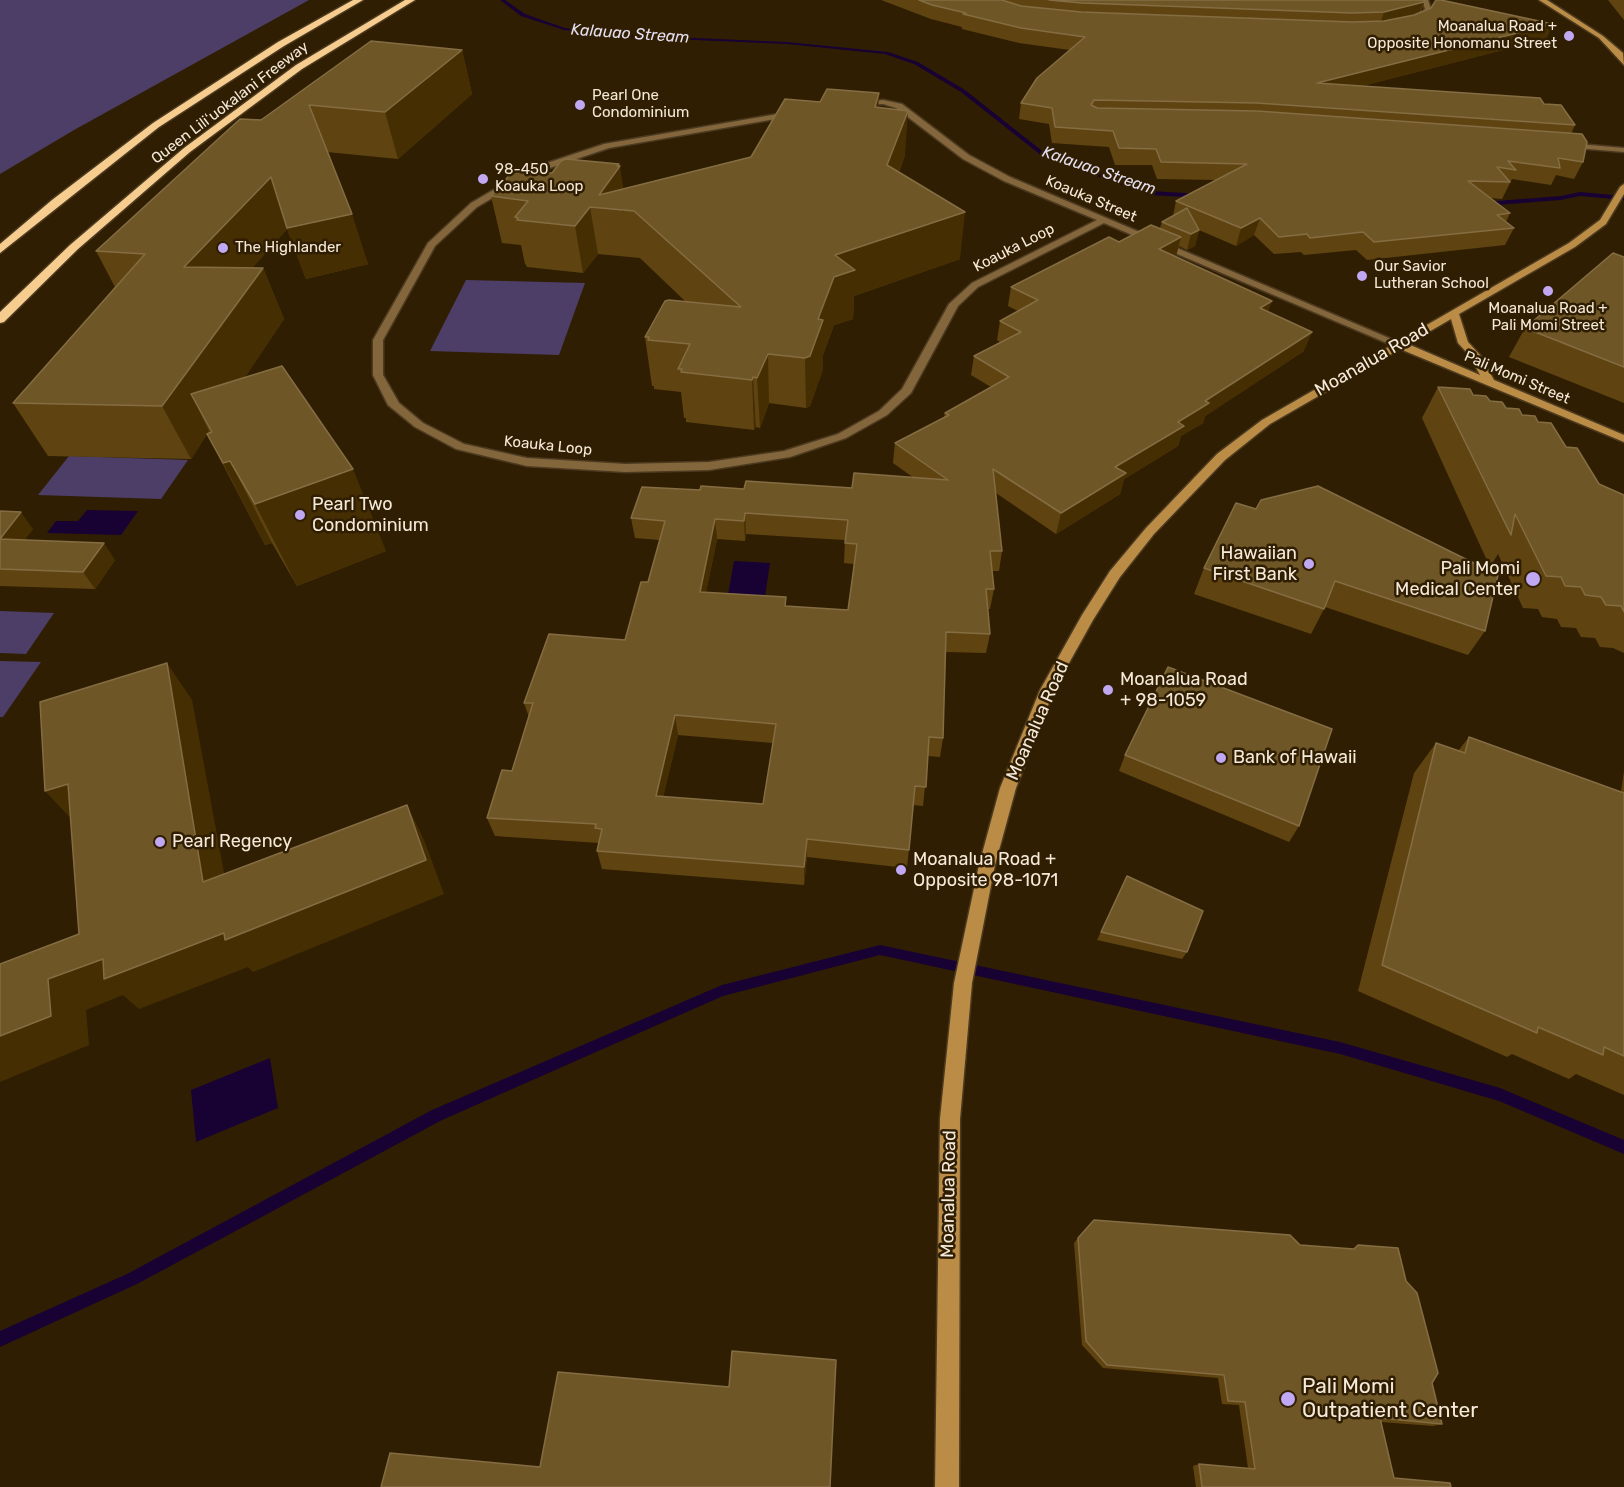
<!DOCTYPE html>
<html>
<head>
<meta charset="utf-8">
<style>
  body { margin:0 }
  canvas { display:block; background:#301e02 }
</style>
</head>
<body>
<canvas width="1624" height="1487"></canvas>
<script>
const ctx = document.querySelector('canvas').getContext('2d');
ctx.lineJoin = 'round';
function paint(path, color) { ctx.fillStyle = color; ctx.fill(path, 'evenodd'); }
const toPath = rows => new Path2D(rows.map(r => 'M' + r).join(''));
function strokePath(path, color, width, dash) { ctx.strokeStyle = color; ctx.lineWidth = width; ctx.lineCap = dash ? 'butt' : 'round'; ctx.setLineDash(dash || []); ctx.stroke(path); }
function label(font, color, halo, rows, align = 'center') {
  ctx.font = font + ' Rubik,sans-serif'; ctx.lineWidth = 5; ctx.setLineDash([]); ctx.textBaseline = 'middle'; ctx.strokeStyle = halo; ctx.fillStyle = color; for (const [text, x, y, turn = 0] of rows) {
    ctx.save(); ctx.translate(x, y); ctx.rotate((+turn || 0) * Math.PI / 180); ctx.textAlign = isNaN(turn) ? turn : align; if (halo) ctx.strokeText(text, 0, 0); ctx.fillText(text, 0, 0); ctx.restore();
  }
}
const green = toPath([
  [0,0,309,0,74,130,0,174],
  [466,280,585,283,559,355,430,351],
  [69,456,188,460,161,499,38,495],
  [0,611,54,613,26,654,0,653],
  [0,661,41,662,3,717,0,717]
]);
const water = toPath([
  [87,510,138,511,121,535,47,533,56,521,78,521],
  [734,561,770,563,765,597,728,595],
  [270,1058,278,1108,196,1142,191,1090]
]);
const stream = toPath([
  [500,0,505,0,525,14,565,28,624,35,787,42,888,52,918,62,965,90,1046,154,1150,191,1202,194,1205,196,1202,198,1149,195,1042,156,961,92,914,64,885,54,787,44,624,37,564,30,521,16,500,0],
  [1580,192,1624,196,1624,200,1580,196,1561,200,1483,206,1480,204,1483,202,1561,196,1580,192],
  [880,945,1340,1042,1500,1088,1624,1140,1624,1154,1499,1101,1340,1054,880,955,723,996,442,1120,137,1284,0,1347,0,1331,127,1274,432,1110,722,985,880,945]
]);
const street = toPath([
  [1422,0,1428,0,1431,9,1425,20,1413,24,1413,22,1420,18,1425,9,1422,0],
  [883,100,902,104,969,155,1010,177,1403,344,1394,346,1104,223,978,287,958,306,911,393,887,415,846,438,790,457,709,470,625,472,527,466,456,449,415,427,388,405,373,375,373,340,428,243,471,203,529,169,604,144,795,111,798,111,798,115,609,148,535,173,477,207,435,246,383,340,383,375,399,403,423,423,464,444,527,458,625,464,709,462,784,451,838,434,879,411,902,389,949,304,972,283,1097,220,1004,181,963,159,896,108,883,104,861,105,857,103,883,100],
  [1567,143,1624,148,1624,152,1564,147,1563,145,1567,143]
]);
const secondary = toPath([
  [1539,0,1547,0,1603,36,1623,53,1624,65,1599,38,1539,0],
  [1624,184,1624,194,1606,224,1575,247,1459,314,1468,342,1480,355,1494,380,1624,435,1624,442,1400,349,1270,424,1225,460,1154,534,1120,577,1093,620,1054,690,1016,788,995,865,972,983,960,1119,959,1487,935,1487,940,1119,954,983,979,865,1000,788,1040,690,1082,615,1110,571,1146,528,1217,454,1262,420,1569,243,1600,220,1620,187,1624,184],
  [1451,319,1458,343,1470,356,1480,375,1408,344,1451,319]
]);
const highway = toPath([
  [353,0,363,0,284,46,159,127,0,253,0,244,52,200,153,123,278,42,353,0],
  [405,0,415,0,302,69,190,152,78,249,4,322,0,323,0,312,70,245,184,148,296,65,405,0]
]);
const wall = toPath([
  [881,0,1425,0,1421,12,1553,24,1546,39,1362,86,1544,104,1575,125,1571,134,1583,162,1574,179,1556,175,1551,185,1512,179,1502,199,1491,198,1510,213,1506,222,1514,228,1505,245,1367,260,1356,250,1304,255,1301,252,1274,254,1254,235,1236,246,1199,230,1195,246,1187,250,1179,246,1176,256,1175,257,1268,312,1304,351,1205,416,1203,423,1181,436,1178,446,1124,479,1120,494,1056,534,996,493,1002,551,999,571,992,571,994,589,990,609,987,609,990,634,986,653,946,652,943,738,940,757,928,756,923,806,913,805,907,868,807,857,804,885,602,869,597,851,599,843,495,836,487,818,512,771,529,717,524,703,625,640,648,582,660,540,635,538,631,518,700,490,852,488,914,478,893,463,895,443,944,417,945,413,991,387,971,375,974,356,1000,342,997,340,1000,321,1018,311,1008,306,1011,287,1119,242,1160,228,1162,222,1173,216,1176,201,1217,180,1157,179,1152,165,1115,165,1109,147,1052,143,1049,124,1019,119,1021,103,1070,50,1019,43,962,29,962,27,931,19],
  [746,534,845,540,844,563,854,564,848,610,786,606,786,597,706,592,717,539,745,541],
  [678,735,773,743,763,804,663,797],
  [1608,0,1624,0,1624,20],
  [462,50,472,94,398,159,327,152,368,264,306,279,287,229,252,268,263,268,284,319,245,377,386,551,297,586,272,543,265,545,207,434,191,459,48,456,13,403,115,287,96,251,261,120],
  [879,108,905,155,899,172,960,259,854,296,853,319,834,325,823,355,823,369,810,406,806,408,769,403,760,428,756,427,754,430,686,422,686,418,684,418,681,392,654,389,654,386,652,386,645,337,686,302,640,258,598,254,583,273,527,267,526,265,525,264,521,245,502,243,491,196,552,173,619,164,623,189,751,157],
  [1624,257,1624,403,1509,357,1525,328],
  [1438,387,1473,395,1538,422,1566,447,1599,484,1624,495,1624,653,1613,648,1600,647,1595,638,1581,637,1576,628,1561,627,1557,619,1542,617,1538,609,1523,608,1498,554,1490,567,1422,418],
  [1236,503,1485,631,1468,655,1325,607,1311,634,1194,594,1204,568],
  [0,511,33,529,24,540,115,560,95,589,0,586],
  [1469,737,1621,792,1624,771,1624,1095,1576,1074,1569,1079,1512,1054,1507,1057,1358,991,1414,773,1436,743,1458,751],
  [1125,755,1299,826,1289,842,1119,771],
  [1127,876,1187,952,1182,959,1097,940],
  [1078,1238,1300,1245,1353,1249,1358,1245,1432,1383,1442,1424,1433,1426,1381,1422,1394,1478,1451,1487,1196,1487,1193,1466,1199,1464,1248,1468,1239,1405,1222,1404,1218,1378,1103,1368,1082,1345,1074,1243]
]);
const shadedWall = toPath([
  [1425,0,1418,16,1379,27,1384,12],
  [1553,24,1546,39,1312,99,1317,83],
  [462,50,472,94,398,159,385,112],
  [879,93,877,137,875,107],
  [908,111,905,155,884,210,887,165],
  [619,164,619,168,620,166,626,211,624,211,624,212,623,211,599,195],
  [271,177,352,214,368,264,306,279,287,229,208,318,184,267],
  [590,207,598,254,583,273,575,226],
  [965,212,960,259,854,296,853,319,834,325,823,355,823,369,810,406,806,408,805,358,818,319,835,255],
  [1260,218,1254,235,1236,246,1241,228],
  [1199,230,1195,246,1187,250,1191,234],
  [1181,237,1176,256,1154,268,1159,249],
  [263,268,284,319,210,429,191,394,209,431,191,459,162,406],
  [1272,301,1265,320,1260,308],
  [1312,332,1304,351,1205,416,1203,423,1181,436,1178,446,1124,479,1120,494,1056,534,1061,513,1115,467,1178,422,1205,401],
  [768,354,769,403,760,428,757,378],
  [753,377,756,427,754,430,752,380],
  [230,461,272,543,265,545,223,463],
  [353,469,386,551,297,586,255,504],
  [21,512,33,529,12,556,0,539],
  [745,513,746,534,745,541,744,521],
  [715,519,717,539,702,612,700,592],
  [104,543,115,560,95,589,83,572],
  [167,663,192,700,232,916,203,882],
  [675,715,678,735,659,815,656,796],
  [68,784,79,827,45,791],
  [407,805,424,840,444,894,253,972,248,967,139,1009,123,995,86,1010,89,1045,0,1082,0,1036,48,979],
  [807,839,807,857,804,885,804,867]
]);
const building = toPath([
  [919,0,1002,0,1021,6,1081,12,1352,22,1384,21,1414,15,1431,8,1436,0,1441,0,1553,24,1317,83,1540,98,1544,104,1561,105,1575,125,1257,103,1094,100,1091,105,1097,108,1257,111,1582,134,1587,142,1583,162,1558,158,1560,168,1508,161,1516,170,1497,167,1510,182,1468,181,1510,213,1497,215,1514,228,1374,242,1363,232,1310,238,1307,234,1279,237,1260,218,1241,228,1176,201,1247,164,1161,162,1156,149,1119,148,1113,131,1055,127,1052,108,1021,103,1037,78,1085,37,1021,28,963,14,966,13,932,5,919,0],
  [1049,0,1425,0,1424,2,1384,12,1352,13,1082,3,1049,0],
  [371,41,462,50,385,112,309,105,352,214,287,228,271,177,184,267,263,268,162,406,13,403,145,254,96,251,240,119,261,120,371,41],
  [827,89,879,93,875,107,908,111,887,165,965,212,835,255,855,270,834,277,818,319,823,320,810,356,805,358,768,354,757,378,753,377,752,380,681,372,682,369,678,369,690,344,648,340,649,337,645,337,665,301,669,300,741,307,634,211,590,207,575,226,517,220,518,218,515,217,528,201,491,196,513,171,552,173,561,161,566,159,619,164,617,166,620,166,599,195,751,157,785,99,820,102,827,89],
  [1187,208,1199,230,1191,234,1162,222,1187,208],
  [1151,225,1181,237,1159,249,1272,301,1260,308,1312,332,1205,401,1209,403,1178,422,1184,426,1115,467,1126,473,1061,513,993,469,1002,551,990,551,994,589,986,589,990,634,946,632,943,738,929,737,926,787,915,786,909,850,807,839,804,867,597,851,602,829,595,828,596,824,487,818,502,770,512,771,533,703,524,703,549,634,625,640,641,582,648,582,665,521,631,518,642,487,700,490,701,486,744,489,746,481,852,488,854,473,948,480,895,443,949,415,945,413,1009,377,974,356,1021,332,1000,321,1038,300,1011,287,1109,237,1119,242,1151,225],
  [745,513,848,520,845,543,857,544,848,610,785,606,786,597,700,592,715,519,744,521,745,513],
  [675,715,776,724,763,804,656,796,675,715],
  [1613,253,1624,257,1624,367,1525,328,1613,253],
  [282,366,353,469,255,504,230,461,223,463,207,434,212,432,191,394,282,366],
  [1438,387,1470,389,1473,395,1486,396,1490,401,1502,402,1506,408,1519,409,1522,415,1535,416,1538,422,1551,423,1566,447,1577,448,1599,484,1624,495,1624,612,1621,606,1606,605,1601,597,1585,595,1581,587,1565,586,1561,577,1546,576,1515,514,1511,535,1438,387],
  [1318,486,1498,575,1485,631,1335,581,1324,609,1204,568,1236,503,1256,509,1261,500,1318,486],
  [0,511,21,512,0,539,0,511],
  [0,539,104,543,83,572,0,569,0,539],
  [167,663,203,882,407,805,426,860,225,940,224,933,104,979,103,959,48,979,51,1016,0,1036,0,964,79,934,68,784,45,791,40,702,167,663],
  [1168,667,1332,729,1299,826,1125,755,1168,667],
  [1469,737,1624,793,1624,1056,1604,1047,1603,1055,1538,1027,1537,1033,1382,965,1436,743,1465,753,1469,737],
  [1127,876,1203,911,1187,952,1101,932,1127,876],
  [1094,1220,1290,1235,1300,1245,1354,1249,1358,1245,1398,1248,1406,1281,1417,1293,1438,1373,1432,1383,1442,1424,1380,1418,1394,1478,1450,1483,1451,1487,1202,1487,1199,1464,1255,1469,1245,1402,1228,1401,1224,1375,1107,1365,1086,1341,1078,1238,1094,1220],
  [732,1351,836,1360,830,1487,381,1487,390,1453,540,1467,558,1372,729,1387,732,1351]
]);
const markers = [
  [1569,36,6,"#c0a8f3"],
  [580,105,6,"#c0a8f3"],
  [483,179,6,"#c0a8f3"],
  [223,248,6,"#c0a8f3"],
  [1362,276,6,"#c0a8f3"],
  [1548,291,6,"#c0a8f3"],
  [300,515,6,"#c0a8f3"],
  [1309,564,6,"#c0a8f3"],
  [1533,579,8,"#c0a8f3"],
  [1108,690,6,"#c0a8f3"],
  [1221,758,6,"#c0a8f3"],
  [160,842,6,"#c0a8f3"],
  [901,870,6,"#c0a8f3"],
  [1288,1399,8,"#c0a8f3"]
];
const farPoinames = [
  ["Moanalua Road +",1557,27,"right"],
  ["Opposite Honomanu Street",1557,44,"right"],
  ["Pearl One",592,96],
  ["Condominium",592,113],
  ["98-450",495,170],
  ["Koauka Loop",495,187],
  ["The Highlander",235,248],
  ["Our Savior",1374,267],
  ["Lutheran School",1374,284],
  ["Moanalua Road +",1548,309,"center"],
  ["Pali Momi Street",1548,326,"center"]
];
const farStreetnames = [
  ["Queen Liliʻuokalani Freeway",230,103,-37],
  ["Koauka Street",1091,199,23],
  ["Koauka Loop",1014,248,-27],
  ["Pali Momi Street",1517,378,23],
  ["Koauka Loop",548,446,6]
];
const farWaternames = [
  ["Kalauao Stream",630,34,4],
  ["Kalauao Stream",1099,171,19]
];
const streetNames = [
  ["Moanalua Road",1372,360,-30],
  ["Moanalua Road",1038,721,-66],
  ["Moanalua Road",949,1194,-89]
];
const poiNames = [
  ["Pearl Two",312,505],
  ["Condominium",312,526],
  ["Hawaiian",1297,554,"right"],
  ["First Bank",1297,575,"right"],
  ["Pali Momi",1520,569,"right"],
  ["Medical Center",1520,590,"right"],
  ["Moanalua Road",1120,680],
  ["+ 98-1059",1120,701],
  ["Bank of Hawaii",1233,758],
  ["Pearl Regency",172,842],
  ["Moanalua Road +",913,860],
  ["Opposite 98-1071",913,881]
];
const nearPoinames = [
  ["Pali Momi",1302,1387],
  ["Outpatient Center",1302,1411]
];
paint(green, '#4c3e67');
paint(water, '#180133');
paint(stream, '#180133');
strokePath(street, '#4c3a20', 3);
strokePath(secondary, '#4c3a20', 3);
strokePath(highway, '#4c3a20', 3);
paint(street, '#83663c');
paint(secondary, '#ba8c46');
paint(highway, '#f7cc8f');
paint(wall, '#5f4412');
paint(shadedWall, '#462e03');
paint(building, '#6f5627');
strokePath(building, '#846d43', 1.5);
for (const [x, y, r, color] of markers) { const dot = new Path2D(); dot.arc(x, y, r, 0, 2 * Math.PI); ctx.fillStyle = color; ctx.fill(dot); strokePath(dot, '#301e02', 2); }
label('15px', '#f5e9d9', '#301e02', farPoinames, 'left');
label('15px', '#f5e9d9', '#301e02', farStreetnames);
label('italic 16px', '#e4dff1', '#301e02', farWaternames);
label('18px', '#f5e9d9', '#301e02', streetNames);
label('18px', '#f5e9d9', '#301e02', poiNames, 'left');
label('21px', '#f5e9d9', '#301e02', nearPoinames, 'left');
</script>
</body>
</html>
